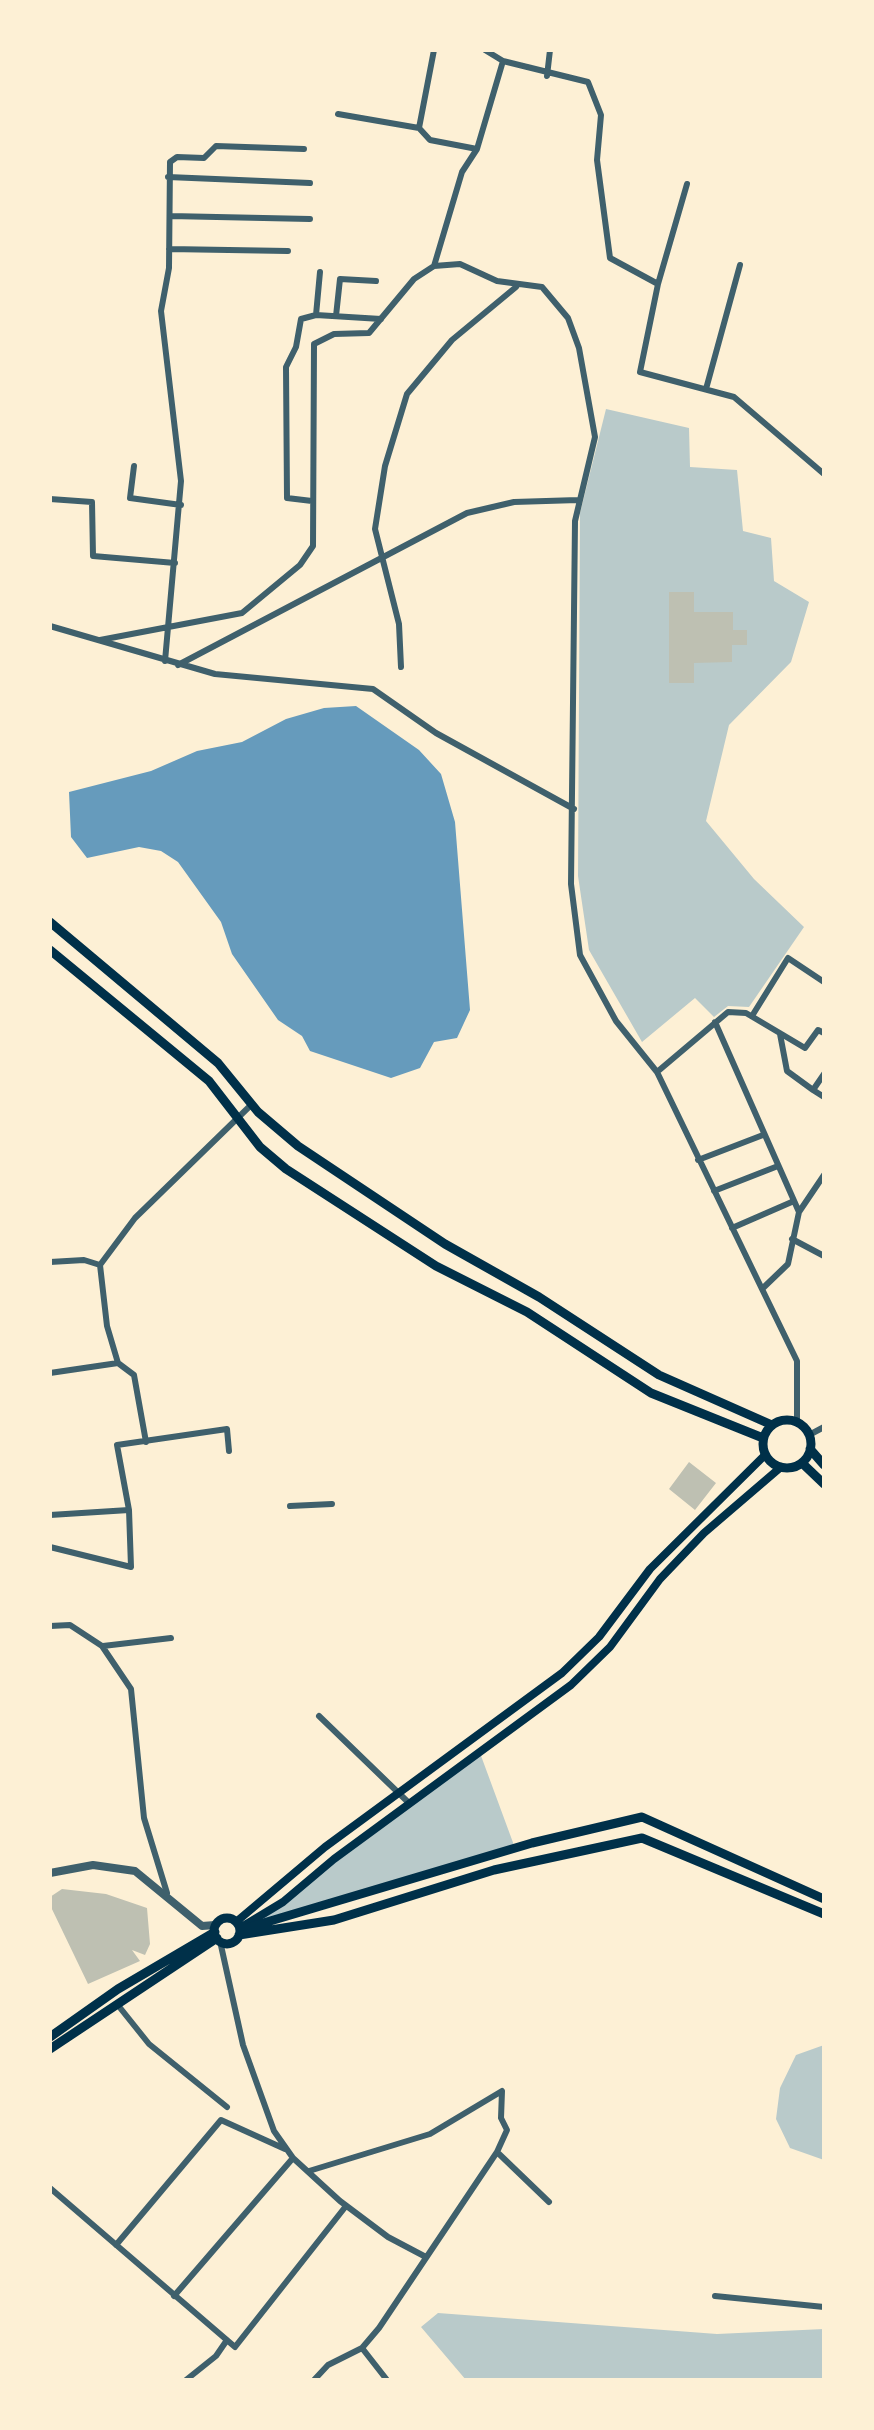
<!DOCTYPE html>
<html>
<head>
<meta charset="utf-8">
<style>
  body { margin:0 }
  #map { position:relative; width:874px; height:2430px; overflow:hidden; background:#fdf0d5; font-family:"Source Sans 3",sans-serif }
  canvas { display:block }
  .frame { position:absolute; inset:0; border:52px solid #fdf0d5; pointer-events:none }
</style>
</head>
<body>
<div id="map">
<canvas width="874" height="2430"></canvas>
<div class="frame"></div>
</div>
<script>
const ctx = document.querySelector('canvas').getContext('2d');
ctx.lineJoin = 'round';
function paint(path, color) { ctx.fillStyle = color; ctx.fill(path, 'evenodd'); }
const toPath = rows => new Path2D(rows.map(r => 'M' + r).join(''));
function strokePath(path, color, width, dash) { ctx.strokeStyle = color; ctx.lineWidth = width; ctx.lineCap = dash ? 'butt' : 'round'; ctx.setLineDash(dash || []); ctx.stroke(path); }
const green = toPath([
  [606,409,689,428,690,467,737,470,743,531,771,538,774,581,809,602,791,662,729,725,706,821,754,879,804,927,749,1007,728,1006,714,1017,695,998,642,1042,589,950,578,876,580,513],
  [480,1753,515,1848,243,1925,283,1902],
  [824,2045,824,2160,790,2148,776,2119,780,2088,796,2055],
  [438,2313,717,2334,824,2329,824,2380,466,2380,421,2327]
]);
const water = toPath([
  [356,706,419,750,441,774,455,822,470,1010,457,1038,434,1042,420,1068,391,1078,310,1051,302,1036,278,1020,232,954,221,922,178,862,161,851,139,847,87,858,71,837,69,792,151,771,197,751,242,742,286,719,324,708]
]);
const building = toPath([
  [669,592,694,592,694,612,733,612,733,630,747,630,747,645,732,645,732,662,694,663,694,683,669,683],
  [689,1462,716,1483,695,1510,669,1489],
  [62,1889,106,1894,147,1908,150,1944,145,1955,132,1950,140,1961,88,1984,50,1905,50,1897]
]);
const minor = toPath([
  [485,50,503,61],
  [547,76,550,50],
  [338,114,419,128,430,140,477,149],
  [419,128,434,50],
  [168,177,310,183],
  [170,216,310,219],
  [169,249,288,251],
  [434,266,462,172,477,149,503,61,588,82,601,115,597,160,610,258,658,284,640,372,734,397,824,474],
  [658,284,687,184],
  [316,315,320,272],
  [336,316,340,279,376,281],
  [706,389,740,265],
  [134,466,130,498,181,505],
  [50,499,92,502,93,556,175,563],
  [312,501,287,498,286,367,296,347,301,319,316,315,381,319],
  [50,626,215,674,373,689,436,733,574,809],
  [100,640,242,613,300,565,313,546,314,344,334,334,369,333,414,279,434,266,460,264,497,281,542,287,568,318,579,348,595,437,575,521,571,884,580,955,616,1021,657,1072],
  [165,661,181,481,161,311,169,268,170,162,177,157,204,158,216,146,304,149],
  [178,665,467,513,514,502,578,500],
  [401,667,399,624,375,529,385,466,407,394,452,340,516,287],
  [752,1016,788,958,824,982],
  [715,1022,799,1212],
  [780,1034,787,1071,813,1090],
  [824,1074,813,1090,824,1097],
  [698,1160,763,1135],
  [714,1191,778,1166],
  [732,1228,794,1201],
  [792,1239,824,1256],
  [50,1262,84,1260,100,1265],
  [762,1289,657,1072,728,1012,746,1013,805,1048,818,1030,824,1033],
  [118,1363,134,1375,146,1442],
  [50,1373,118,1363,107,1326,100,1265,135,1218,251,1105],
  [797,1422,797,1361,762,1289,788,1264,799,1212,824,1175],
  [809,1435,824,1427],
  [290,1506,332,1504],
  [50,1515,129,1510],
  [50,1547,131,1567,129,1510,117,1445,227,1429,229,1451],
  [50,1626,70,1625,102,1646,131,1689,144,1818,167,1893],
  [103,1646,171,1638],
  [319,1716,410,1804],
  [220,1941,243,2045,274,2131,293,2158,340,2201,388,2237,424,2256],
  [117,2004,149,2044,227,2107],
  [497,2152,549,2202],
  [309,2171,430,2134,502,2091,501,2118,507,2130,497,2152,379,2328,362,2348,328,2365,314,2380],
  [50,2188,235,2347,346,2206],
  [116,2245,221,2120,285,2149],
  [174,2296,293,2158],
  [715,2296,824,2307],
  [362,2348,387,2380],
  [186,2380,216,2356,227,2340]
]);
const tertiary = toPath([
  [50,1873,93,1865,135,1871,202,1926,215,1925]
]);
const secondary = toPath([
  [236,1922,325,1847,562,1673,599,1637,650,1569,765,1455],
  [240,1928,283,1902,334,1859,571,1685,610,1647,660,1579,704,1533,781,1467]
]);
const primary = toPath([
  [50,922,218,1063,258,1112,298,1146,445,1244,539,1297,659,1375,772,1425],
  [50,950,209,1081,260,1147,286,1169,436,1266,527,1312,651,1393,763,1438],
  '763 1444a24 24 0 1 1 48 0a24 24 0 1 1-48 0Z',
  [810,1449,824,1465],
  [802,1463,824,1484],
  '214 1931a13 13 0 1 1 26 0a13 13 0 1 1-26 0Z',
  [240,1930,532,1843,642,1817,824,1899],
  [239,1935,334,1920,494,1870,642,1838,824,1914],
  [50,2037,118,1989,215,1932],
  [50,2049,217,1938]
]);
paint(green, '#b9caca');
paint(water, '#669bbc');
paint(building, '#bec0b2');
strokePath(minor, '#3f606c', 6);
strokePath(tertiary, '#3f606c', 8);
strokePath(secondary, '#003049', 8);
strokePath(primary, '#003049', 9);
</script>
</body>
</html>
